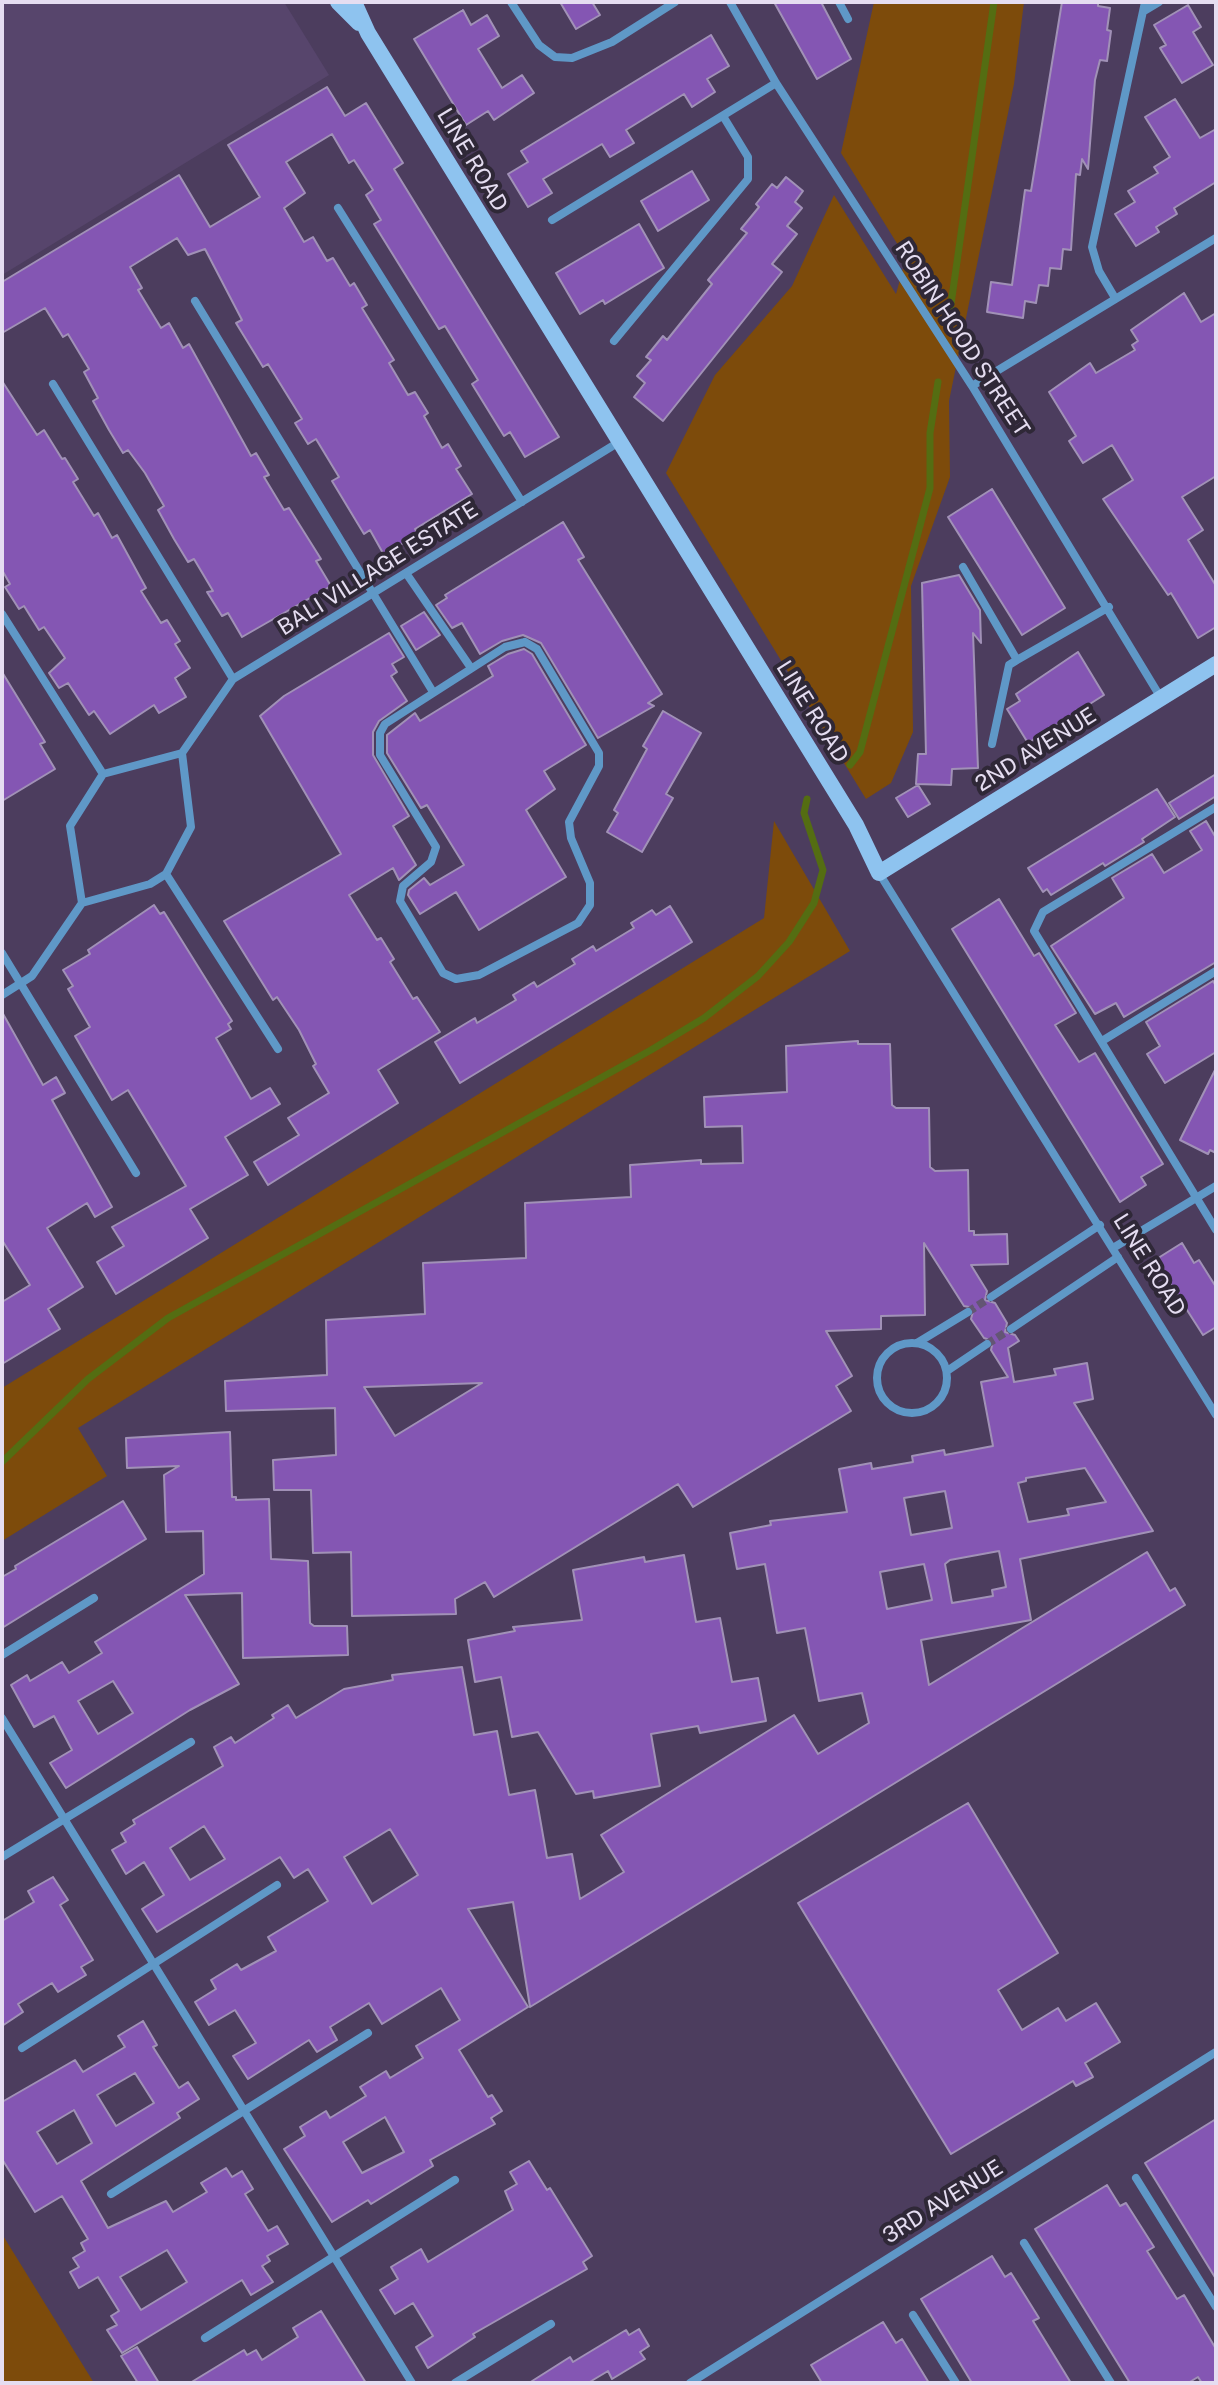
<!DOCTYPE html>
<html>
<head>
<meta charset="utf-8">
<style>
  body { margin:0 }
  #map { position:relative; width:1218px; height:2385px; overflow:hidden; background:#4c3d5e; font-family:"Public Sans",sans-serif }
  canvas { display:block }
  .frame { position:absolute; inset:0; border:4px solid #e5ddf1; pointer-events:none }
</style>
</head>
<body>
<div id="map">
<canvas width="1218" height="2385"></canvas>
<div class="frame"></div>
</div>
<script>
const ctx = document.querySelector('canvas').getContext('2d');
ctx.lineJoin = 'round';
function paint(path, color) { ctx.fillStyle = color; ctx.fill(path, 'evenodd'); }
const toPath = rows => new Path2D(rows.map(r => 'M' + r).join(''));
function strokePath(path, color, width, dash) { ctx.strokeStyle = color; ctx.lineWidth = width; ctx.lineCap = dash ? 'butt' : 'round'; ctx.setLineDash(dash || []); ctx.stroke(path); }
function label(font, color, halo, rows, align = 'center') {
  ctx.font = font + ' "Public Sans",sans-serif'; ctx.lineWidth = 8; ctx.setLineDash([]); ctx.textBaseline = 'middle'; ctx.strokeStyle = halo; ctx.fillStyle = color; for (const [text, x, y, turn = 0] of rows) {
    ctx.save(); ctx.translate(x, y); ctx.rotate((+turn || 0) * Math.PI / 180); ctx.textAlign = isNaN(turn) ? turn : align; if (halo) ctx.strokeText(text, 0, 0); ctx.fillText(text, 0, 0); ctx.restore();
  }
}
const built = toPath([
  [2,2,284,2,329,75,2,275]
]);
const green = toPath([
  [874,2,1024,2,1014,84,949,401,950,477,911,586,913,732,891,783,866,799,666,473,715,375,792,286,834,195,896,294,906,258,841,153],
  [774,821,850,951,78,1428,107,1476,2,1541,2,1388,764,918],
  [2,2234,94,2383,2,2383]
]);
const stream = toPath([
  [950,311,994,2],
  [850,765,860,752,930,488,930,433,938,382],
  [2,1462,88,1379,168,1318,651,1050,704,1018,758,976,789,942,814,903,823,870,804,813,807,799]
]);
const building = toPath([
  [560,2,592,2,600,15,576,29,560,2],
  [774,2,821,2,851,59,817,79,774,2],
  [1062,2,1098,2,1098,6,1110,8,1107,30,1111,31,1107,61,1100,60,1095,80,1088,169,1082,159,1080,175,1076,174,1071,250,1063,249,1061,269,1050,268,1048,286,1039,285,1036,303,1025,301,1023,318,987,312,991,282,1012,285,1025,190,1031,191,1062,2],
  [1188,5,1201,27,1193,32,1213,65,1182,83,1160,48,1166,45,1154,25,1188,5],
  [463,10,471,25,487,15,499,36,478,49,502,88,522,75,534,93,494,120,488,111,466,125,414,39,463,10],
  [711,35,729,66,707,79,715,92,692,107,684,94,626,130,634,143,610,157,602,144,565,166,543,179,552,193,528,207,508,174,528,162,521,151,711,35],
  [327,87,345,116,366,103,403,163,394,169,559,437,525,457,510,432,504,436,472,384,478,380,445,326,439,329,374,224,381,220,366,195,373,190,354,160,349,163,332,134,286,162,305,193,284,208,304,242,313,237,327,261,333,258,350,286,354,283,367,305,362,308,394,360,389,363,408,395,415,392,428,413,424,416,442,448,448,444,461,466,456,469,472,494,415,529,418,534,384,555,370,530,364,534,332,481,339,477,316,439,308,444,295,423,302,419,268,364,263,367,236,323,242,320,205,249,188,255,177,238,130,267,142,288,138,290,161,328,169,323,183,348,189,344,251,456,256,453,269,475,264,477,284,510,289,508,321,559,316,561,331,586,242,637,228,613,222,616,207,592,213,591,194,559,188,562,174,539,158,510,164,506,145,473,128,450,123,453,109,430,93,401,98,398,84,372,89,369,68,334,63,337,45,308,2,333,2,282,179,175,210,227,260,197,228,145,327,87],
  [1175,99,1200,138,1216,129,1216,182,1174,208,1177,214,1156,227,1159,232,1136,246,1115,214,1135,202,1128,191,1158,173,1154,167,1170,157,1145,117,1175,99],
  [692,171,709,200,658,231,641,201,692,171],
  [786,177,803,191,795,202,802,208,787,226,797,234,772,264,782,272,663,421,634,397,645,383,637,376,651,360,646,357,663,336,667,340,712,284,708,280,747,233,741,229,759,207,756,204,772,184,777,188,786,177],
  [639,224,664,268,605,304,603,300,580,314,556,273,639,224],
  [1184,293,1201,322,1216,313,1216,476,1182,497,1203,530,1188,540,1216,586,1216,627,1198,638,1171,593,1168,595,1103,499,1133,480,1112,445,1083,463,1069,441,1076,436,1049,392,1090,363,1096,373,1135,350,1132,345,1138,341,1131,330,1184,293],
  [2,381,37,435,44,430,62,459,65,458,78,479,73,482,94,516,98,513,112,538,117,535,146,588,141,591,161,623,167,620,180,641,175,644,190,668,175,678,186,697,159,713,154,705,110,734,94,711,89,715,68,683,59,688,49,673,65,658,44,627,39,630,24,606,19,609,5,587,10,584,2,570,2,381],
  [992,489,1065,608,1022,635,948,517,992,489],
  [563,522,584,557,578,560,662,694,648,703,654,706,598,738,541,643,523,635,502,641,480,654,462,623,452,628,436,605,447,598,445,595,563,522],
  [959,575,980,610,981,643,973,633,978,768,952,769,951,785,916,784,918,754,926,754,922,583,959,575],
  [424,612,440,635,416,650,401,626,424,612],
  [389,633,404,657,392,664,397,672,391,676,407,701,379,721,373,732,373,755,409,816,393,826,416,865,399,880,393,868,349,895,377,940,381,938,394,959,390,962,413,999,417,997,440,1032,378,1070,398,1103,268,1185,254,1162,299,1135,288,1118,329,1093,313,1066,316,1064,299,1030,277,997,273,1000,224,921,341,854,260,716,284,696,389,633],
  [524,649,532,654,586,745,544,771,555,789,526,810,566,877,479,930,456,892,420,914,408,895,409,890,424,878,430,885,464,865,427,805,421,808,387,753,387,735,415,713,420,721,493,676,488,666,508,654,524,649],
  [1078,652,1104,695,1028,743,1007,709,1020,701,1016,694,1078,652],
  [2,672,45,742,40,744,55,769,2,801,2,672],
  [663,711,701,733,666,794,673,798,642,852,607,832,618,813,614,810,647,749,643,746,663,711],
  [1216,774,1216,796,1179,819,1169,803,1216,774],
  [918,785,930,804,908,817,896,798,918,785],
  [1157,789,1175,817,1142,839,1144,842,1105,866,1103,863,1051,895,1047,889,1043,892,1028,868,1157,789],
  [1206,821,1216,838,1216,962,1124,1017,1116,1003,1095,1014,1051,946,1124,898,1112,878,1152,854,1164,873,1202,850,1190,831,1206,821],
  [999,899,1034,956,1039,953,1076,1013,1055,1025,1079,1062,1095,1053,1163,1164,1141,1177,1146,1185,1120,1202,952,929,999,899],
  [154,905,160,914,164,912,232,1021,228,1024,231,1029,216,1038,251,1099,270,1088,280,1104,225,1137,248,1175,190,1209,208,1238,116,1294,97,1262,124,1246,112,1227,186,1186,128,1090,112,1100,101,1081,75,1036,90,1027,68,989,73,986,63,970,90,954,88,950,154,905],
  [670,906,692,942,460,1083,435,1042,475,1018,477,1023,516,1000,513,995,534,982,537,987,575,964,572,959,593,946,596,951,634,928,631,923,652,910,656,915,670,906],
  [1213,981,1216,986,1216,1052,1165,1083,1147,1054,1160,1046,1146,1022,1213,981],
  [2,1012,43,1085,56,1077,65,1093,52,1100,112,1207,95,1217,87,1203,47,1228,83,1287,48,1309,60,1329,2,1364,2,1302,30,1285,2,1240,2,1012],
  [858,1041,858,1044,890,1044,892,1105,896,1108,929,1108,930,1167,935,1171,968,1170,969,1231,974,1231,974,1235,1007,1234,1008,1264,971,1265,987,1291,985,1300,995,1303,1007,1323,1005,1332,1015,1335,1019,1341,1008,1348,1014,1382,1056,1375,1054,1369,1087,1363,1093,1399,1074,1403,1153,1531,1020,1559,1031,1620,921,1640,929,1685,1147,1552,1170,1591,1175,1588,1185,1605,530,2007,513,1902,468,1909,528,2007,459,2050,488,2097,492,2095,502,2111,491,2118,495,2124,430,2160,433,2166,371,2204,368,2200,332,2222,284,2149,305,2136,300,2127,326,2111,330,2118,366,2096,360,2087,386,2071,390,2078,423,2058,416,2046,460,2020,441,1988,382,2024,369,2003,330,2027,337,2040,317,2052,309,2040,248,2079,233,2056,256,2043,235,2010,209,2025,195,2002,216,1989,211,1980,237,1964,241,1970,276,1951,268,1937,328,1901,308,1869,294,1878,280,1857,157,1932,142,1909,164,1895,144,1862,126,1874,112,1850,126,1842,121,1833,135,1824,133,1820,223,1766,214,1747,231,1737,235,1743,274,1718,272,1715,288,1705,296,1718,344,1689,393,1680,392,1675,462,1667,474,1735,497,1731,509,1795,535,1790,547,1858,572,1854,580,1899,624,1872,601,1835,768,1731,794,1715,818,1754,869,1723,862,1693,819,1701,805,1628,777,1633,765,1564,737,1569,730,1533,771,1525,770,1521,847,1512,839,1469,871,1463,872,1469,913,1462,912,1456,944,1450,945,1455,993,1446,981,1382,1008,1377,991,1350,993,1341,984,1338,971,1319,974,1308,964,1306,924,1243,925,1315,881,1316,881,1329,826,1331,852,1376,836,1386,851,1411,693,1507,678,1484,494,1597,485,1582,455,1599,456,1614,352,1616,351,1552,313,1553,311,1490,274,1490,273,1460,336,1455,335,1408,226,1411,225,1381,327,1375,326,1320,425,1314,423,1263,526,1258,525,1203,631,1197,630,1165,701,1160,701,1164,743,1163,742,1126,705,1127,704,1097,787,1092,786,1046,858,1041],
  [482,1383,395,1436,364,1387,482,1383],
  [1085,1468,1106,1502,1067,1509,1069,1515,1028,1522,1018,1483,1026,1481,1026,1478,1085,1468],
  [945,1491,952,1528,911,1535,904,1498,945,1491],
  [999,1551,1006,1587,992,1590,993,1596,952,1603,945,1564,950,1560,999,1551],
  [924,1564,932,1600,887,1609,880,1572,924,1564],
  [204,1826,225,1859,190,1880,170,1848,204,1826],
  [390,1829,418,1875,372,1904,344,1857,390,1829],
  [385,2117,404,2152,362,2173,343,2142,385,2117],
  [1216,1068,1216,1153,1210,1150,1208,1154,1180,1140,1216,1068],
  [1182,1243,1194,1263,1199,1260,1216,1287,1216,1327,1203,1335,1155,1260,1182,1243],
  [230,1432,232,1497,236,1497,236,1500,269,1499,271,1559,308,1561,310,1623,314,1626,347,1626,348,1655,243,1658,242,1593,185,1595,239,1684,190,1710,66,1788,50,1763,72,1750,54,1716,34,1727,11,1685,27,1675,30,1681,62,1662,69,1673,102,1653,95,1642,204,1574,203,1531,166,1532,164,1475,179,1466,127,1468,126,1438,230,1432],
  [113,1681,133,1713,98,1734,78,1701,113,1681],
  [123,1501,146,1539,2,1628,2,1577,16,1569,15,1566,123,1501],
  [684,1555,696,1622,720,1618,732,1682,758,1678,766,1721,700,1733,698,1726,651,1734,660,1786,594,1798,593,1791,576,1794,538,1732,512,1737,501,1677,475,1682,468,1640,515,1631,513,1627,582,1620,573,1570,644,1557,645,1562,684,1555],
  [968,1803,1058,1953,998,1990,1022,2030,1058,2008,1066,2021,1096,2003,1120,2042,1085,2063,1093,2077,1076,2086,1073,2081,951,2154,798,1903,968,1803],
  [53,1877,68,1900,60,1905,93,1960,81,1967,86,1975,58,1992,52,1983,18,2004,23,2012,2,2026,2,1921,34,1902,28,1891,53,1877],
  [143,2021,157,2045,153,2047,179,2088,188,2082,199,2099,177,2113,180,2118,81,2181,108,2228,166,2201,173,2212,207,2192,201,2183,226,2168,232,2177,242,2171,253,2189,245,2194,268,2231,277,2226,288,2244,267,2256,270,2261,262,2266,273,2282,251,2295,242,2280,122,2353,107,2330,117,2325,111,2316,119,2311,98,2277,79,2288,70,2272,79,2267,73,2258,85,2251,81,2243,88,2239,62,2196,35,2212,2,2159,2,2102,75,2060,83,2072,125,2047,118,2036,143,2021],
  [135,2073,154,2103,116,2126,97,2095,135,2073],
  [74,2110,92,2143,57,2164,37,2132,74,2110],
  [167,2250,187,2282,141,2310,120,2277,167,2250],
  [1216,2119,1216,2279,1145,2163,1216,2119],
  [529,2161,547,2190,550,2188,592,2256,583,2262,587,2269,473,2334,475,2337,428,2368,416,2347,433,2336,413,2303,395,2314,380,2290,398,2279,391,2267,421,2249,428,2262,513,2210,505,2191,517,2184,510,2172,529,2161],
  [1107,2185,1120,2206,1126,2203,1154,2247,1147,2251,1177,2299,1184,2295,1216,2349,1216,2383,1202,2383,1198,2377,1188,2383,1130,2383,1035,2229,1107,2185],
  [992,2256,1005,2277,1011,2273,1039,2318,1033,2321,1071,2383,972,2383,921,2299,992,2256],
  [321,2311,366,2383,190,2383,244,2350,247,2355,256,2350,262,2360,298,2337,293,2328,321,2311],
  [883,2322,896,2343,902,2339,929,2383,822,2383,811,2365,883,2322],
  [639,2329,649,2346,640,2352,645,2359,612,2379,608,2371,588,2383,529,2383,570,2357,573,2362,626,2330,629,2335,639,2329],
  [137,2347,159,2383,138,2383,121,2356,137,2347]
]);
const streetTunnel = toPath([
  [968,1312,991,1297],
  [987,1344,1011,1329]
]);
const street = toPath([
  [511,2,539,45,555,57,572,58,612,42,675,2],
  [730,2,776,83,972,386,1161,698],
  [839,2,848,19],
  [1144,11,1159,2],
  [338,208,522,502],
  [552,220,776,83],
  [1115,298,1099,271,1092,247,1145,2],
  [195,301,433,692],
  [614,341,748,179,748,157,723,116],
  [53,384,233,679],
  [972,386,1216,238],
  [963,567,1017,660,1109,607],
  [406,573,471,668],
  [2,614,103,774],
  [525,642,537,649,599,753,599,766,569,822,571,838,590,883,590,905,578,923,479,975,456,979,443,973,400,901,403,886,431,862,436,847,380,755,380,733,385,724,505,647,525,642],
  [992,744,1009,665,1017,660],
  [182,753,233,679,619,442],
  [1216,807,1043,912,1034,931,1216,1230],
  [879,873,1216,1415],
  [166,874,278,1049],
  [82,903,150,884,166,874,191,827,182,753],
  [2,953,136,1173],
  [2,995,32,976,82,903,70,826,103,774,182,753],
  [1102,1041,1216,971],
  [1113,1248,1216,1186],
  [991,1297,1100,1225],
  [1011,1329,1118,1257],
  '877 1378a35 35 0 1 1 70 0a35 35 0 1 1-70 0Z',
  [917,1343,968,1312],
  [947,1371,987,1344],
  [2,1655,94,1598],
  [2,1718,412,2383],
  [2,1857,191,1742],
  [22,2048,277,1885],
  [1136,2178,1216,2307],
  [111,2194,368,2033],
  [1024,2243,1111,2383],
  [913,2315,956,2383],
  [205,2338,455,2180],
  [455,2383,551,2324],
  [690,2383,1216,2052]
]);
const secondary = toPath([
  [338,2,359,23],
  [354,2,368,33,856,825,879,873,1216,664]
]);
const streetNames = [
  ["LINE ROAD",472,160,59],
  ["ROBIN HOOD STREET",962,339,57],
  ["BALI VILLAGE ESTATE",378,569,-32],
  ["LINE ROAD",812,712,58],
  ["2ND AVENUE",1036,750,-32],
  ["LINE ROAD",1149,1265,58],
  ["3RD AVENUE",943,2202,-32]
];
paint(built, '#57456c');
paint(green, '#7d4b0b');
strokePath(stream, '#546d12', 7);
paint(building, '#8456b3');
strokePath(building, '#a191b7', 2);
strokePath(streetTunnel, '#635574', 8, [8, 4]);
strokePath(street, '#5f98c7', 8);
strokePath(secondary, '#8ec3ef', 16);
label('22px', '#e5ddf1', '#2f2837', streetNames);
</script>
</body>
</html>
